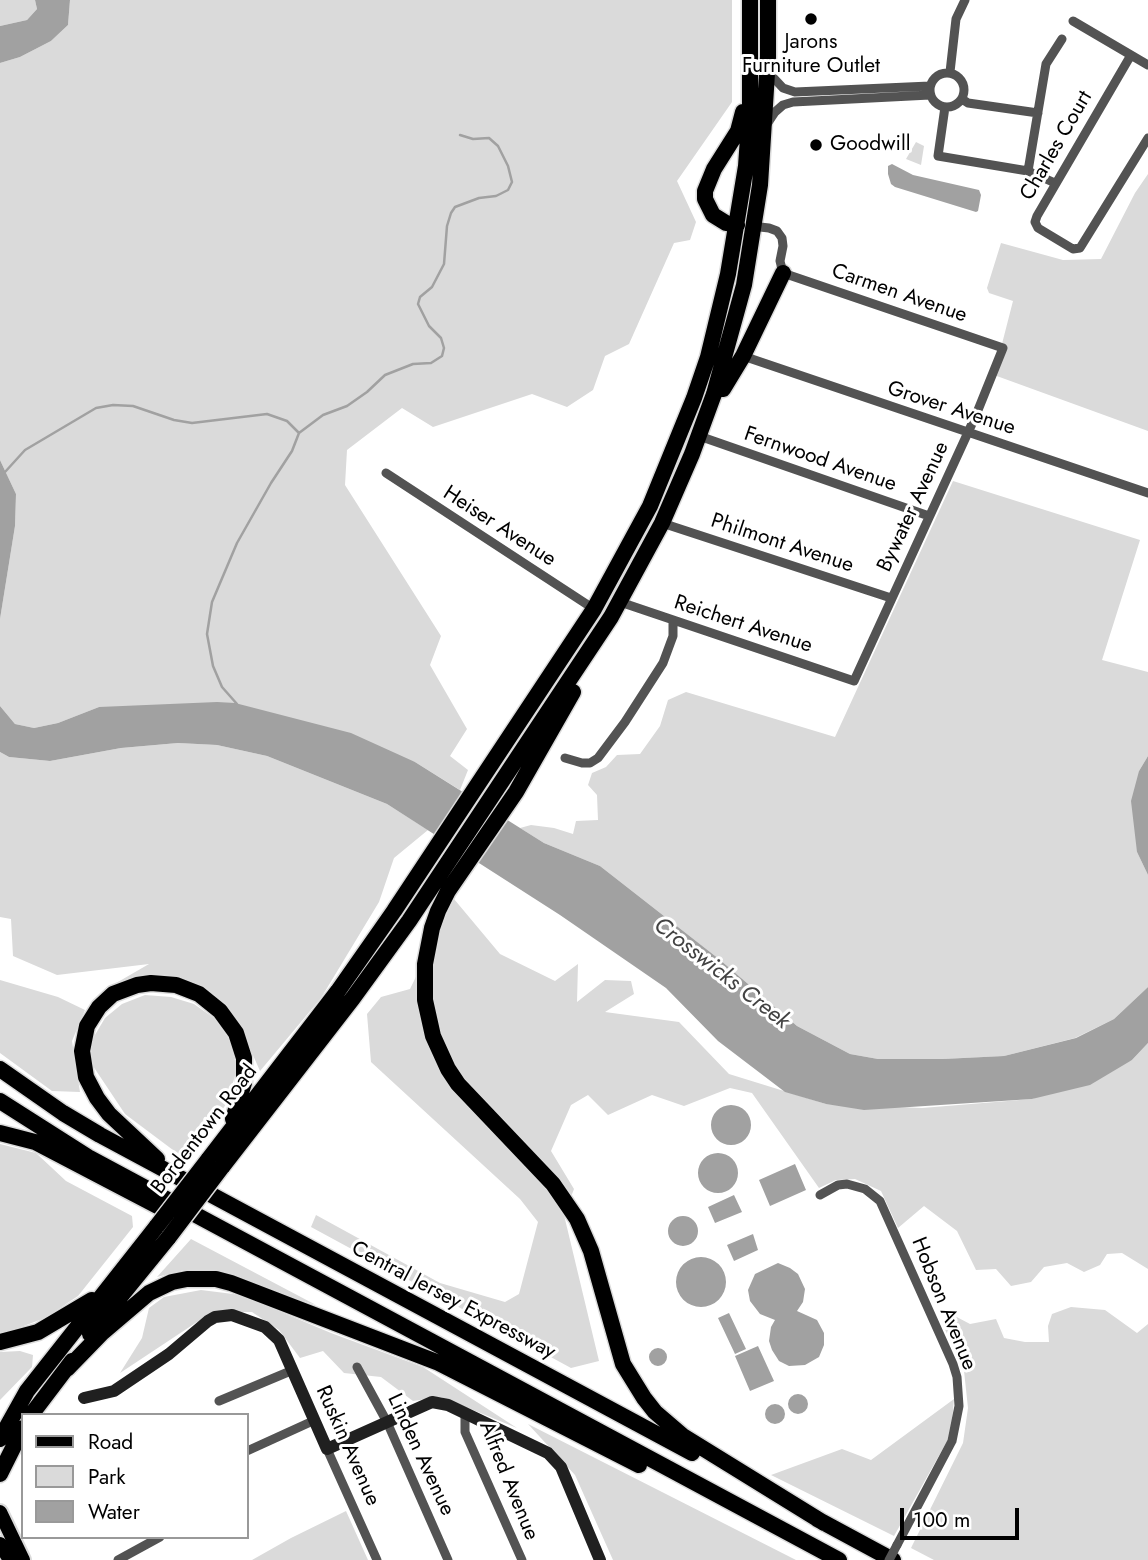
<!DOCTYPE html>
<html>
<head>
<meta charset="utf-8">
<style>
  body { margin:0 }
  #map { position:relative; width:1148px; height:1560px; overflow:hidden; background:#fff; font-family:Jost,sans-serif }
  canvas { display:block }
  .legend { position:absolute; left:21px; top:1413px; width:228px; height:126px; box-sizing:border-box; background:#fff; border:2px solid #999; margin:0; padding:9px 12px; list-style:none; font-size:21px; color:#000 }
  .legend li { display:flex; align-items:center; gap:14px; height:35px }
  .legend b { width:35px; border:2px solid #999 }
  .scale { position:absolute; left:900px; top:1508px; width:119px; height:32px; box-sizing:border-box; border:4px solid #000; border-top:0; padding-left:9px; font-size:21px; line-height:24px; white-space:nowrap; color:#000; -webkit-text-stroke:5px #fff; paint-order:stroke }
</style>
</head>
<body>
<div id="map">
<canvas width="1148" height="1560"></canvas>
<ul class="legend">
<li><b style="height:9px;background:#000"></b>Road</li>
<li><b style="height:19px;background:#dadada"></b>Park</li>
<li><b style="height:19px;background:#a1a1a1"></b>Water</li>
</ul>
<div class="scale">100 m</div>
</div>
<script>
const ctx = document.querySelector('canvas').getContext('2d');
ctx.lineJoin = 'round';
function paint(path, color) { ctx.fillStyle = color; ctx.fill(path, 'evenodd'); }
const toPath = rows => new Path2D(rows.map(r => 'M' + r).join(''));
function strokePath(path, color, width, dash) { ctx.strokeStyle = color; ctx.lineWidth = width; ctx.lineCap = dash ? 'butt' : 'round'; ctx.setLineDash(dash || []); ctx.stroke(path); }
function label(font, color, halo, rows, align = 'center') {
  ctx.font = font + ' Jost,sans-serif'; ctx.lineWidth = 6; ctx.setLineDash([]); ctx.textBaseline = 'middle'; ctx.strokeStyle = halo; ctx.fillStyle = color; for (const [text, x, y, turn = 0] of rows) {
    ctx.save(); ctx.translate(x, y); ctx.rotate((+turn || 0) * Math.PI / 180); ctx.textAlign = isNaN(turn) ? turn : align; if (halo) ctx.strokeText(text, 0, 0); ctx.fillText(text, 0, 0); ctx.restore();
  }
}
const green = toPath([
  [0,0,35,0,37,9,27,20,0,26],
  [70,0,732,0,732,102,677,181,696,222,690,240,674,243,629,344,605,356,593,390,567,407,532,394,433,427,402,408,347,450,345,485,441,636,430,665,467,729,450,756,468,770,460,790,415,762,99,707,58,723,34,728,15,724,0,706,0,619,15,526,16,494,0,460,0,63,20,57,51,41,68,25],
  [916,142,924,146,921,165,906,159],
  [1148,174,1148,431,994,375,1013,301,989,293,987,288,1001,243,1063,260,1101,259,1135,193],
  [953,481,1140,540,1102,660,1148,672,1148,756,1139,771,1137,852,1148,875,1148,987,1114,1019,1075,1038,1004,1056,943,1059,878,1059,850,1054,797,1026,719,959,600,866,544,843,520,828,531,825,554,828,573,834,576,821,598,820,597,795,588,785,592,773,606,767,617,755,640,754,660,726,668,700,686,692,835,737],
  [178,743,217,745,267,756,387,804,428,830,394,858,379,902,321,998,260,1071,237,1019,208,990,176,978,141,978,111,986,149,964,57,975,13,956,11,919,0,917,0,752,9,757,50,761,121,748],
  [454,899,500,954,555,981,578,964,577,1002,605,980,631,981,634,994,605,1012,679,1022,729,1074,826,1104,922,1108,1032,1099,1132,1060,1148,1043,1148,1269,1122,1253,1107,1254,1100,1265,1084,1272,1067,1263,1044,1267,1031,1282,1011,1286,996,1269,976,1270,957,1231,924,1206,898,1228,881,1191,855,1179,836,1180,819,1188,752,1093,730,1088,684,1106,652,1095,608,1115,588,1095,571,1105,551,1151,574,1189,564,1215,599,1361,571,1368,311,1227,316,1215,440,1283,505,1302,519,1294,538,1222,520,1199,371,1062,367,1014,381,997,410,989],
  [0,980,58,997,85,1010,72,1041,80,1092,52,1091,0,1053],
  [145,995,171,997,194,1004,214,1018,229,1039,237,1068,228,1101,193,1154,181,1156,125,1114,91,1063,92,1040,105,1018,122,1004],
  [0,1144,36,1153,66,1181,132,1216,133,1227,78,1296,45,1318,5,1333,0,1332],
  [191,1239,316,1305,222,1276,184,1270,157,1277],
  [201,1290,241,1295,331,1333,423,1367,517,1428,441,1397,413,1401,381,1377,344,1373,323,1351,300,1358,279,1330,252,1312,222,1312,197,1322,120,1373,142,1338,149,1308,164,1297],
  [1071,1307,1105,1310,1137,1333,1148,1324,1148,1560,934,1560,911,1548,963,1443,968,1408,964,1371,943,1325,953,1315,970,1324,996,1319,1004,1338,1025,1342,1049,1342,1048,1326,1052,1314],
  [20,1351,33,1355,32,1367,0,1400,0,1352],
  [954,1399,951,1434,894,1536,771,1475,842,1449,871,1460],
  [528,1424,796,1560,613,1560,575,1475],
  [346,1511,368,1560,252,1560,291,1538]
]);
const water = toPath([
  [35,0,70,0,68,25,51,41,20,57,0,63,0,26,27,20,37,9],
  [892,164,913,175,979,190,981,195,978,211,976,212,895,187,891,184,888,174,888,166],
  [0,460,16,494,15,526,0,619],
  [217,702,235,703,351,733,415,762,544,843,600,866,719,959,797,1026,850,1054,878,1059,943,1059,1004,1056,1076,1038,1114,1019,1148,987,1148,1043,1132,1060,1090,1085,1032,1099,864,1110,826,1104,785,1092,718,1041,666,988,560,915,387,804,267,756,217,745,178,743,121,748,50,761,9,757,0,752,0,706,15,724,34,728,58,723,99,707],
  [1148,756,1148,875,1137,852,1131,801,1139,771],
  '711 1125a20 20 0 1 1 40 0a20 20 0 1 1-40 0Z',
  '698 1173a20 20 0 1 1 40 0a20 20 0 1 1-40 0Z',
  [795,1164,806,1190,770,1206,759,1180],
  [734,1195,742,1212,715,1223,708,1207],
  '668 1231a15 15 0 1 1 30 0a15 15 0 1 1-30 0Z',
  [753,1234,758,1250,734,1261,727,1245],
  '676 1282a25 25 0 1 1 50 0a25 25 0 1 1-50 0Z',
  [778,1263,790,1268,798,1274,805,1289,803,1302,797,1311,817,1320,824,1333,824,1345,819,1357,805,1365,789,1366,779,1361,772,1350,769,1341,771,1327,775,1320,760,1314,750,1301,748,1290,755,1274],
  [729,1313,746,1349,735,1354,718,1318],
  [758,1346,774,1381,750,1391,735,1356],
  '649 1357a9 9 0 1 1 18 0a9 9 0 1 1-18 0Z',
  '788 1404a10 10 0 1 1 20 0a10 10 0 1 1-20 0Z',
  '765 1414a10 10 0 1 1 20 0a10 10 0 1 1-20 0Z'
]);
const stream = toPath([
  [299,433,323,415,347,406,367,392,385,375,413,364,431,363,442,356,444,348,441,338,429,326,418,304,420,297,432,287,444,264,447,226,451,213,455,207,479,198,496,196,508,190,512,182,508,166,498,146,489,138,473,139,460,135],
  [5,472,25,450,96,408,113,405,133,406,174,420,192,423,267,414,287,421,299,433],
  [237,704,222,687,213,666,207,634,212,602,237,543,271,483,292,451,299,433]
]);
const street = toPath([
  [1073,21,1148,65],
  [1131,55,1037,216,1035,222,1038,228,1073,249,1080,248,1148,138],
  [768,72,783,88,795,92,930,86],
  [950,72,956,19,965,0],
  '930 90a17 17 0 1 1 34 0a17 17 0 1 1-34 0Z',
  [962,99,968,103,1038,113],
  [945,107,938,156,1028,171,1046,64,1062,39],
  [767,124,775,112,783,105,793,102,930,95],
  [1028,171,1055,183],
  [743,356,1148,493],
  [699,436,929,516],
  [386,473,594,609],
  [662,523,891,598],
  [620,602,854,681,976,415,1003,348,783,273,780,261,783,246,782,238,777,231,769,228,751,226],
  [565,758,582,763,590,763,598,758,625,722,663,663,673,636,673,621],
  [820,1195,838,1185,847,1184,865,1189,880,1201,953,1364,957,1377,959,1406,952,1441,897,1545],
  [357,1367,387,1422,448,1560],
  [219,1401,293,1370],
  [465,1414,465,1432,522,1560],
  [327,1449,377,1560],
  [247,1451,315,1420],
  [118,1560,160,1537]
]);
const secondary = toPath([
  [84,1398,114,1391,169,1354,208,1321,215,1317,232,1315,265,1327,279,1340,327,1449,432,1402,448,1405,548,1453,561,1467,600,1560]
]);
const primary = toPath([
  [0,1512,23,1560],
  [0,1544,10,1560]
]);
const highway = toPath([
  [737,225,726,223,713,215,705,199,705,191,714,169,738,131,743,112],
  [723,389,743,356,783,273],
  [573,692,516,792,448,891,438,911,432,928,425,964,425,1000,433,1036,448,1069,458,1084,553,1184,577,1219,591,1251,623,1364,644,1398,655,1412,683,1436,824,1523],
  [0,1069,63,1113,100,1135,692,1453],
  [0,1101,88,1157,839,1560],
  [0,1133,35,1142,165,1210],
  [157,1159,109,1114,97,1098,86,1077,82,1051,87,1026,99,1007,113,994,137,985,151,983,176,985,199,994,220,1011,236,1033,244,1058,244,1083,233,1119],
  [208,1160,338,991,394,911,594,609,650,506,694,398,708,357,728,274,746,166,750,109,750,0],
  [222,1167,353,998,409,921,611,617,662,523,692,454,714,394,744,285,760,185,768,57,768,0],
  [90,1334,169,1237],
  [0,1342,38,1332,92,1300],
  [67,1369,102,1333,149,1293,172,1282,187,1279,216,1279,231,1283,439,1363,639,1465],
  [31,1415,72,1361],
  [0,1439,27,1391,157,1226],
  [0,1474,23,1428],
  [817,1519,893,1560]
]);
const streetBridge = toPath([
  [889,1560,897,1545]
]);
const highwayBridge = toPath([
  [157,1226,208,1160],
  [169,1237,222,1167]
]);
const markers = [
  [811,19,7,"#000"],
  [816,145,7,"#000"]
];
const poiNames = [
  ["Jarons",811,43],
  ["Furniture Outlet",811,67],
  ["Goodwill",830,145,"left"]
];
const streetNames = [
  ["Charles Court",1057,146,-60],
  ["Carmen Avenue",899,294,19],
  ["Grover Avenue",951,409,18],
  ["Fernwood Avenue",820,460,19],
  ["Bywater Avenue",914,507,-65],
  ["Heiser Avenue",499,527,33],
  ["Philmont Avenue",782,544,18],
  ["Reichert Avenue",743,625,18],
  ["Bordentown Road",205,1130,-52],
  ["Central Jersey Expressway",453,1301,28],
  ["Hobson Avenue",943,1304,68],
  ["Ruskin Avenue",347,1446,66],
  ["Linden Avenue",420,1455,65],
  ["Alfred Avenue",508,1481,68]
];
const waterNames = [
  ["Crosswicks Creek",721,974,38]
];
paint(green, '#dadada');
paint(water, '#a1a1a1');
strokePath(stream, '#a1a1a1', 2.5);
strokePath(primary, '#dbdbdb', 18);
strokePath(highway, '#dbdbdb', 19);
strokePath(street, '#535353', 9);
strokePath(secondary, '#202020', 12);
strokePath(primary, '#000', 14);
strokePath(highway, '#000', 16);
strokePath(highwayBridge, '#dbdbdb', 19, []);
strokePath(streetBridge, '#535353', 9);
strokePath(highwayBridge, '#000', 16);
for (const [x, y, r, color] of markers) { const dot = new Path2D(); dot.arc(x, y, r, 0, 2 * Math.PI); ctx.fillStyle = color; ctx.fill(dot); strokePath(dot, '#fff', 2.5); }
label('21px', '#000', '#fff', poiNames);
label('21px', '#000', '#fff', streetNames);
label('italic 23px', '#424242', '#fff', waterNames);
</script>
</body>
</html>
